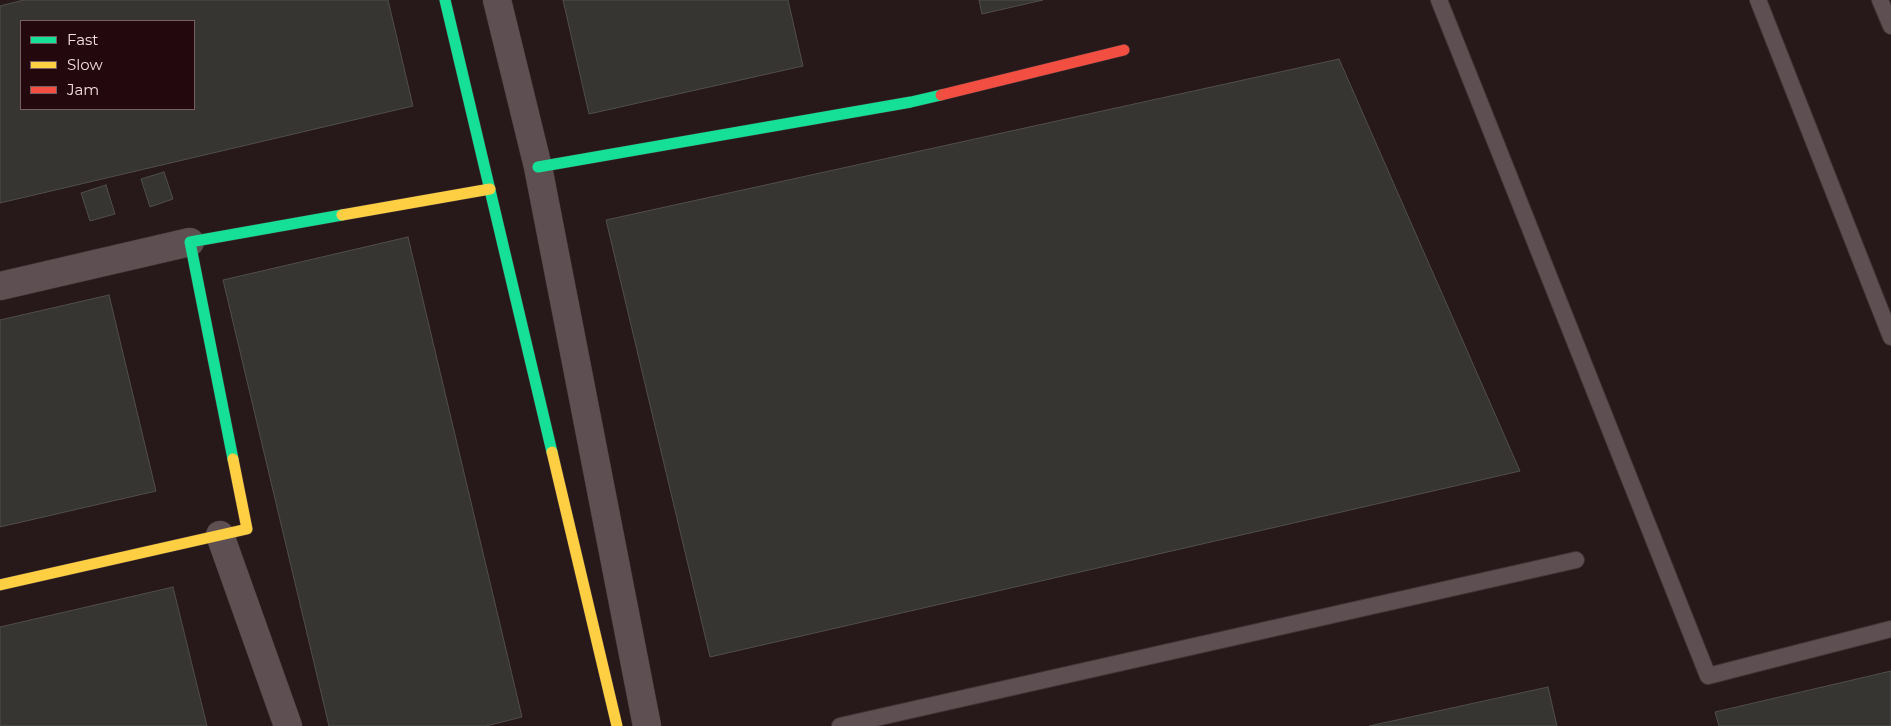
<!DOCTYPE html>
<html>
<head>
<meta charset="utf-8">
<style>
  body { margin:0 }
  #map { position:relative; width:1891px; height:726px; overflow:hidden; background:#27181a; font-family:Montserrat,sans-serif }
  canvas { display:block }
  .legend { position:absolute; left:20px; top:20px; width:175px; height:90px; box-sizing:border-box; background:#23090d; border:1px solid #765f62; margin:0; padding:6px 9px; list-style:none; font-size:15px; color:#f3dfe1 }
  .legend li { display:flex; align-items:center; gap:10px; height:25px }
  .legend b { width:25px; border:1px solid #765f62 }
</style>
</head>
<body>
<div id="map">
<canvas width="1891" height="726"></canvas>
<ul class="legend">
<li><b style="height:6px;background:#16e098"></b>Fast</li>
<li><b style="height:6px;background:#ffcf43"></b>Slow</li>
<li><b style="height:6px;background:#f24e42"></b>Jam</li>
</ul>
</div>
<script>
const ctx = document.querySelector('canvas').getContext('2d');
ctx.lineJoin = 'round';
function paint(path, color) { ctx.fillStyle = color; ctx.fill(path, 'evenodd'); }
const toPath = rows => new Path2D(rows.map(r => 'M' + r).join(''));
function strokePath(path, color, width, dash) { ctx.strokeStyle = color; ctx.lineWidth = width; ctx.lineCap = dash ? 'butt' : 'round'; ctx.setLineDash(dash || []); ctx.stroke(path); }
const building = toPath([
  [24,0,388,0,413,106,0,203,0,6,24,0],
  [21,21,194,21,194,109,21,109,21,21],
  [563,0,788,0,803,66,589,114,563,0],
  [979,0,1043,0,982,14,979,0],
  [1339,59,1520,471,710,657,606,220,1339,59],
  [164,172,173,199,150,207,141,179,164,172],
  [106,185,115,214,90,221,81,193,106,185],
  [408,237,522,717,486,726,329,726,223,280,408,237],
  [109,295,156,491,0,527,0,320,109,295],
  [173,587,207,726,0,726,0,627,173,587],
  [1891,671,1891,726,1719,726,1715,712,1891,671],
  [1548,687,1557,726,1369,726,1548,687]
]);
const lane = toPath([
  [1439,0,1708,676,1891,629],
  [1758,0,1891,337],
  [1880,0,1891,26],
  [840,726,1576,560]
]);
const street = toPath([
  [497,0,538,167,647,726],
  [0,286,190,242],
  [220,535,288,726]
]);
const fast = toPath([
  [445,0,552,452],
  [538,167,911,102,941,95],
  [233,459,190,242,342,215]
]);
const slow = toPath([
  [342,215,490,189],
  [552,452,617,726],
  [0,585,247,529,233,459]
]);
const jam = toPath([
  [941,95,1124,50]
]);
paint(building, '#363532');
strokePath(building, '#504e4c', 1);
strokePath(lane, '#403436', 18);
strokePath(street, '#403436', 29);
strokePath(fast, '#403436', 12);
strokePath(slow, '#403436', 12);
strokePath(jam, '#403436', 12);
strokePath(lane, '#5e5052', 16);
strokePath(street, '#5e5052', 28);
strokePath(fast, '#16e098', 11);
strokePath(slow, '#ffcf43', 11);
strokePath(jam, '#f24e42', 11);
</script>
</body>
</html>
